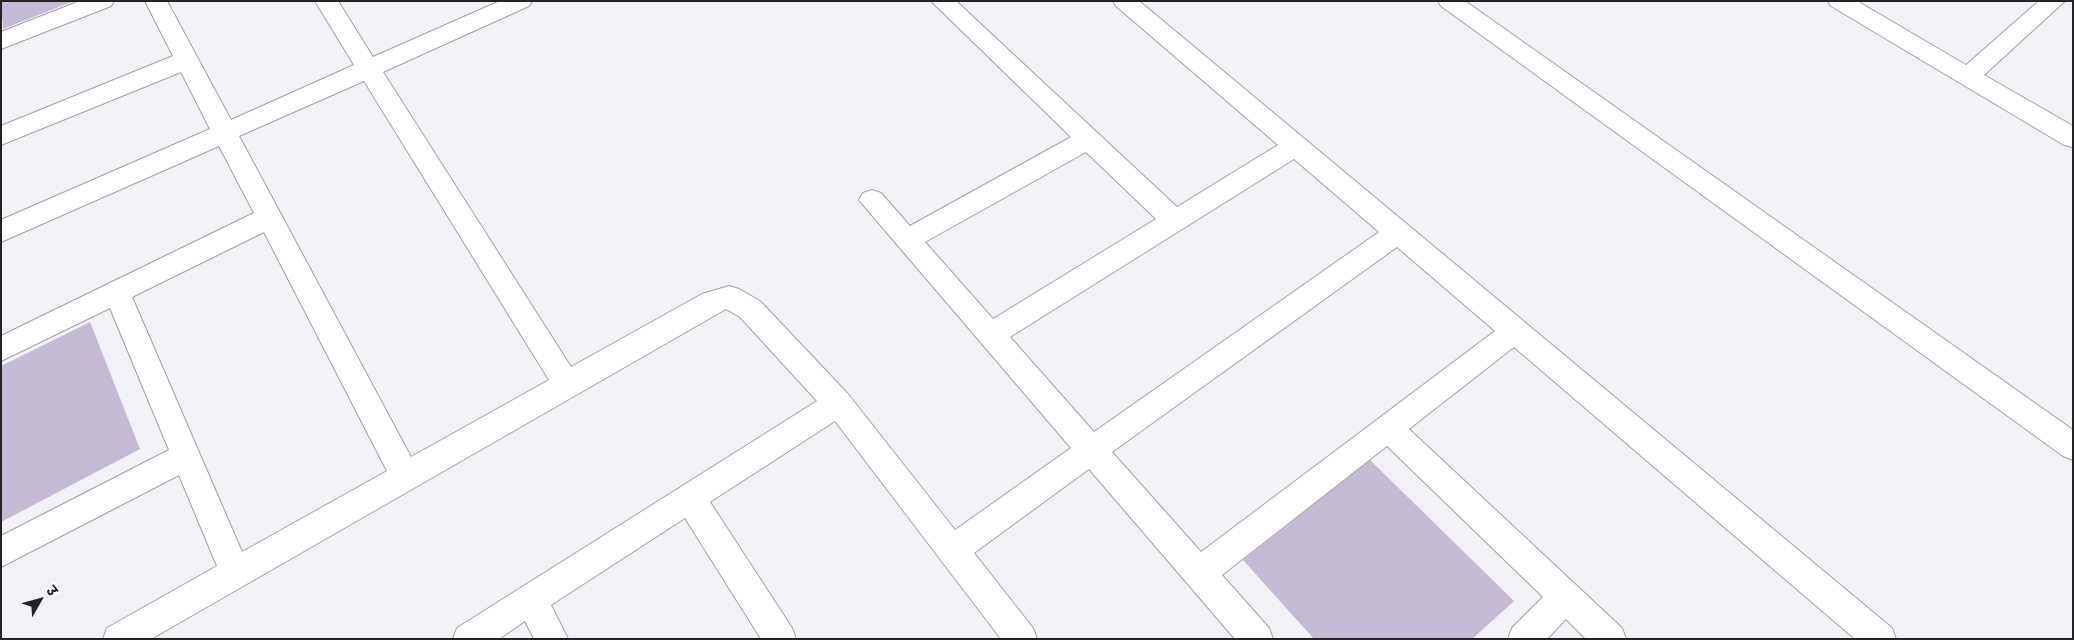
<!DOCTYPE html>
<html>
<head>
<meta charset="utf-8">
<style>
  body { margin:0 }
  #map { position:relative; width:2074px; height:640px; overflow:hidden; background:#f2f1f5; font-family:Poppins,"Noto Sans Devanagari",sans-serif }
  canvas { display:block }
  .frame { position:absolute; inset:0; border:2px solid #232324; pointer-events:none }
  .north { position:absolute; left:15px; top:575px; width:50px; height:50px; -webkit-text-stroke:4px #fff; paint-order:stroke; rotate:52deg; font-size:14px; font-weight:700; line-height:20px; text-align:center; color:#232324 }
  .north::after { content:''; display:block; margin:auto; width:18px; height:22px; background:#232324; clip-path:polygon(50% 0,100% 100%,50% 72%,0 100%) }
</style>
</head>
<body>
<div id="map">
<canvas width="2074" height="640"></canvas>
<div class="frame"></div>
<div class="north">उ</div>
</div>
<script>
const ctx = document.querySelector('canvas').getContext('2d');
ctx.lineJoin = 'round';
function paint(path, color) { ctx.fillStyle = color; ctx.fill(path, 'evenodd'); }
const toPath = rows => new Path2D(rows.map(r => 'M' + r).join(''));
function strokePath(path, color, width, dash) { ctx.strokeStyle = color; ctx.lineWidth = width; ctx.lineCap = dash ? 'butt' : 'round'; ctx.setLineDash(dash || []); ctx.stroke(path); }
const green = toPath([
  [1,1,74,1,3,29],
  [90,322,140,449,1,522,1,366],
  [1370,460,1514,601,1472,639,1314,639,1243,560]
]);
const street = toPath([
  [80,1,114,1,111,6,1,49,1,32,80,1],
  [145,1,167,1,231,120,354,65,315,1,338,1,373,57,500,1,532,1,529,6,383,72,571,367,702,294,729,286,739,289,760,301,848,394,955,530,1071,448,859,200,863,193,872,190,881,193,910,226,1071,137,931,1,956,1,1177,207,1278,145,1116,6,1113,1,1139,1,1892,628,1896,639,1855,639,1514,347,1409,429,1622,628,1626,639,1586,639,1566,619,1547,639,1508,639,1512,628,1543,597,1387,446,1222,575,1269,628,1273,639,1235,639,1089,469,974,553,1033,628,1037,639,1001,639,835,421,710,502,792,628,796,639,761,639,685,518,551,605,568,639,534,639,525,621,499,639,453,639,457,628,817,401,740,317,726,309,151,639,103,639,107,628,217,566,179,475,1,567,1,536,169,450,110,308,1,361,1,336,254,213,219,146,1,242,1,220,210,129,181,72,1,145,1,126,173,56,145,1],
  [364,81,549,380,411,457,239,136,364,81],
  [1086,152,1156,219,993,319,925,242,1086,152],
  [1294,159,1379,232,1094,432,1010,337,1294,159],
  [264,232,387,471,242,552,132,297,264,232],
  [1397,247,1495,331,1201,552,1112,452,1397,247],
  [1438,1,1465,1,2073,430,2073,460,2063,456,1441,6,1438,1],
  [1828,1,1857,1,1966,65,2039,1,2065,1,1984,75,2073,126,2073,147,2064,145,1831,6,1828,1]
]);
paint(green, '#c4bad3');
strokePath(street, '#a3a1a5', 2);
paint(street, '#fff');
</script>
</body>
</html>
